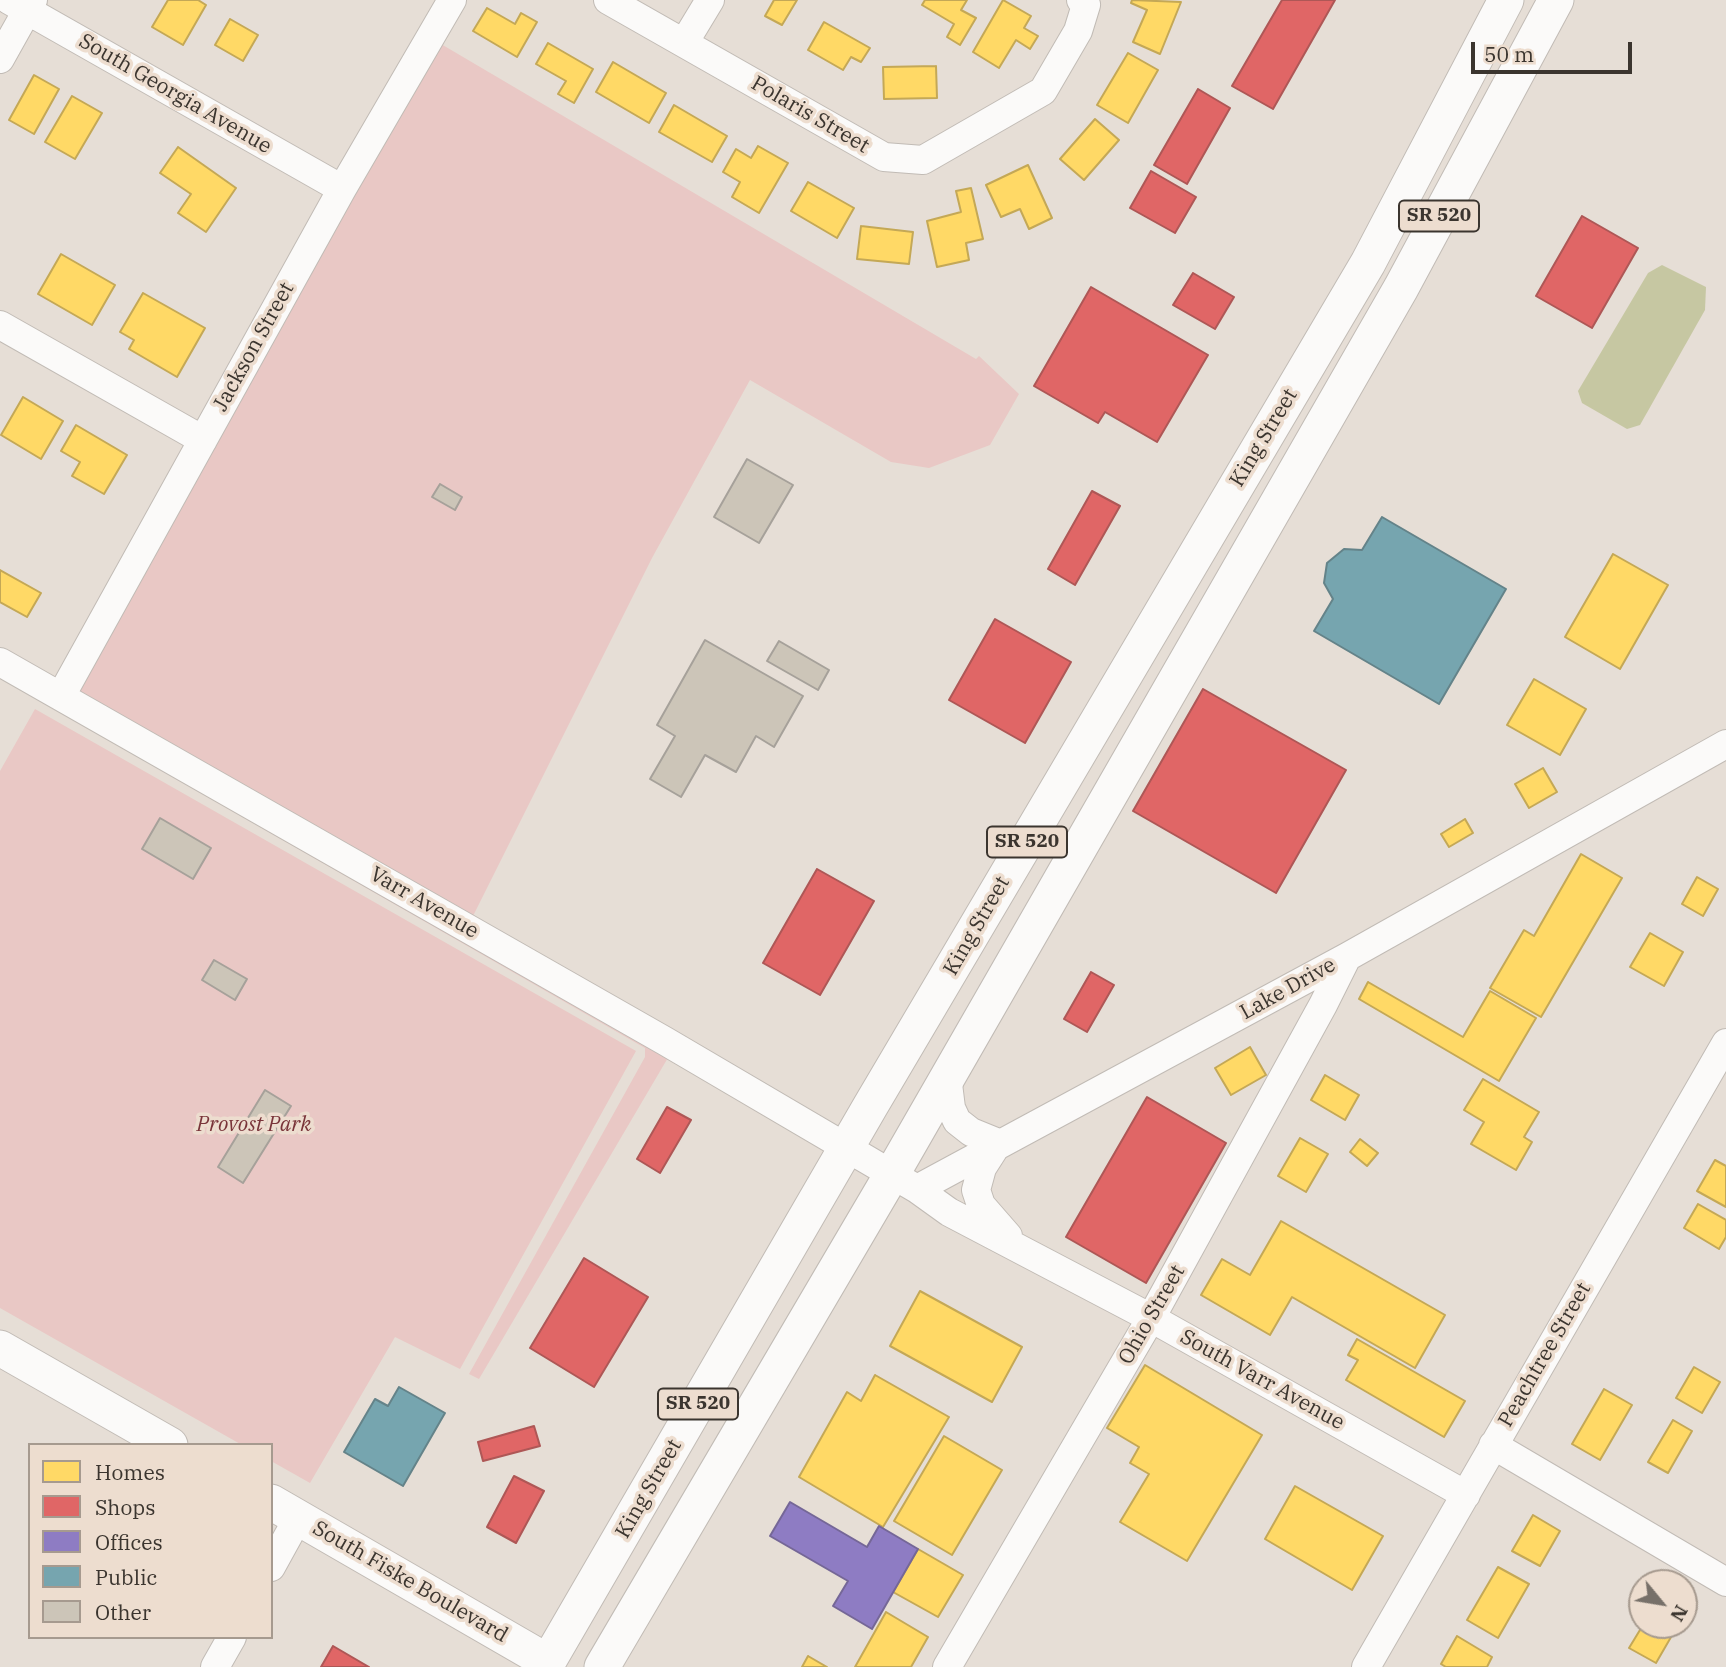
<!DOCTYPE html>
<html>
<head>
<meta charset="utf-8">
<style>
  body { margin:0 }
  #map { position:relative; width:1726px; height:1667px; overflow:hidden; background:#e6ded6; font-family:"IBM Plex Serif",serif }
  canvas { display:block }
  .legend { position:absolute; left:28px; top:1443px; width:245px; height:196px; box-sizing:border-box; background:#edddcf; border:2px solid #a69a8f; margin:0; padding:9px 12px; list-style:none; font-size:21px; color:#3b352f }
  .legend li { display:flex; align-items:center; gap:14px; height:35px }
  .legend b { width:35px; border:2px solid #a69a8f }
  .north { position:absolute; left:1628px; top:1569px; width:70px; height:70px; box-sizing:border-box; background:#edddcf; border:2px solid #a69a8f; border-radius:50%; rotate:120deg; font-size:19px; font-weight:700; line-height:28px; text-align:center; color:#3b352f }
  .north::after { content:''; display:block; margin:auto; width:24px; height:32px; background:#777069; clip-path:polygon(50% 0,100% 100%,50% 72%,0 100%) }
  .scale { position:absolute; left:1471px; top:42px; width:161px; height:32px; box-sizing:border-box; border:4px solid #3b352f; border-top:0; padding-left:9px; font-size:21px; line-height:24px; white-space:nowrap; color:#3b352f; -webkit-text-stroke:5px #edddcf; paint-order:stroke }
</style>
</head>
<body>
<div id="map">
<canvas width="1726" height="1667"></canvas>
<ul class="legend">
<li><b style="height:19px;background:#ffd966"></b>Homes</li>
<li><b style="height:19px;background:#e06666"></b>Shops</li>
<li><b style="height:19px;background:#8e7cc3"></b>Offices</li>
<li><b style="height:19px;background:#76a5af"></b>Public</li>
<li><b style="height:19px;background:#ccc5b8"></b>Other</li>
</ul>
<div class="north">N</div>
<div class="scale">50 m</div>
</div>
<script>
const ctx = document.querySelector('canvas').getContext('2d');
ctx.lineJoin = 'round';
function paint(path, color) { ctx.fillStyle = color; ctx.fill(path, 'evenodd'); }
const toPath = rows => new Path2D(rows.map(r => 'M' + r).join(''));
function strokePath(path, color, width, dash) { ctx.strokeStyle = color; ctx.lineWidth = width; ctx.lineCap = dash ? 'butt' : 'round'; ctx.setLineDash(dash || []); ctx.stroke(path); }
function label(font, color, halo, rows, align = 'center') {
  ctx.font = font + ' "IBM Plex Serif",serif'; ctx.lineWidth = 7; ctx.setLineDash([]); ctx.textBaseline = 'middle'; ctx.strokeStyle = halo; ctx.fillStyle = color; for (const [text, x, y, turn = 0] of rows) {
    ctx.save(); ctx.translate(x, y); ctx.rotate((+turn || 0) * Math.PI / 180); ctx.textAlign = isNaN(turn) ? turn : align; if (halo) ctx.strokeText(text, 0, 0); ctx.fillText(text, 0, 0); ctx.restore();
  }
}
const green = toPath([
  [441,44,976,359,979,356,1019,394,990,445,929,468,891,462,750,380,652,558,472,918,77,693,353,195],
  [39,696,669,1056,479,1379,469,1374,645,1057,645,1048,37,699],
  [35,709,636,1051,460,1369,395,1337,310,1483,271,1461,271,1445,242,1445,0,1308,0,771]
]);
const water = toPath([
  [1662,265,1706,287,1705,310,1640,425,1627,429,1582,403,1578,391,1648,273]
]);
const homes = toPath([
  [168,0,198,0,206,5,183,45,152,27,168,0],
  [774,0,797,0,782,25,765,16,774,0],
  [925,0,967,0,961,10,976,18,960,45,947,37,954,24,922,5,925,0],
  [1003,0,1031,16,1024,28,1038,36,1030,49,1016,40,999,68,973,52,1003,0],
  [1132,0,1181,2,1160,54,1133,42,1147,10,1131,3,1132,0],
  [487,8,515,24,521,13,537,22,517,57,473,31,487,8],
  [230,19,258,35,243,61,215,45,230,19],
  [824,22,870,48,861,62,851,57,843,70,808,50,824,22],
  [548,43,593,69,574,103,558,94,566,81,536,64,548,43],
  [1128,53,1158,70,1128,123,1097,105,1128,53],
  [613,62,666,93,649,123,596,92,613,62],
  [936,66,937,98,884,99,883,67,936,66],
  [34,75,59,89,34,134,9,120,34,75],
  [72,96,102,113,75,159,45,142,72,96],
  [674,105,727,136,712,162,659,132,674,105],
  [1095,119,1119,140,1084,180,1060,159,1095,119],
  [758,146,788,163,759,213,732,197,740,182,723,172,736,149,751,158,758,146],
  [178,147,236,188,206,232,178,213,191,194,160,173,178,147],
  [1028,165,1052,218,1029,229,1020,209,1001,217,986,185,1028,165],
  [808,182,854,208,837,238,791,211,808,182],
  [971,188,983,239,966,243,969,260,937,267,927,221,961,212,956,191,971,188],
  [861,226,913,232,909,264,857,259,861,226],
  [61,254,115,285,92,325,38,294,61,254],
  [143,293,205,328,177,377,129,349,134,340,120,332,143,293],
  [23,397,63,421,41,459,1,435,23,397],
  [76,425,127,455,104,494,72,476,80,462,61,451,76,425],
  [1613,554,1668,585,1620,669,1565,637,1613,554],
  [0,570,41,593,27,617,0,602,0,570],
  [1534,679,1586,709,1560,755,1507,725,1534,679],
  [1543,768,1557,792,1529,808,1515,784,1543,768],
  [1465,819,1473,833,1449,847,1441,834,1465,819],
  [1581,854,1622,878,1541,1017,1490,988,1524,930,1534,936,1581,854],
  [1697,877,1718,889,1703,916,1682,904,1697,877],
  [1650,933,1683,952,1664,986,1630,967,1650,933],
  [1368,982,1463,1037,1490,991,1536,1018,1499,1081,1359,999,1368,982],
  [1250,1047,1266,1075,1231,1095,1215,1068,1250,1047],
  [1325,1075,1359,1095,1345,1120,1311,1100,1325,1075],
  [1483,1079,1539,1112,1524,1137,1532,1142,1516,1170,1471,1144,1484,1122,1464,1110,1483,1079],
  [1300,1138,1328,1154,1306,1192,1278,1176,1300,1138],
  [1360,1139,1378,1153,1367,1166,1350,1152,1360,1139],
  [1715,1160,1726,1166,1726,1207,1697,1191,1715,1160],
  [1698,1204,1726,1220,1726,1237,1719,1249,1684,1228,1698,1204],
  [1281,1221,1445,1315,1415,1368,1292,1297,1270,1335,1201,1295,1222,1259,1250,1275,1281,1221],
  [920,1291,1022,1347,992,1402,890,1346,920,1291],
  [1357,1339,1465,1401,1444,1437,1346,1380,1358,1360,1348,1355,1357,1339],
  [1145,1365,1262,1435,1187,1561,1120,1522,1149,1474,1130,1463,1139,1447,1107,1428,1145,1365],
  [1694,1367,1720,1382,1702,1413,1676,1398,1694,1367],
  [875,1375,949,1417,883,1527,799,1477,847,1392,861,1401,875,1375],
  [1604,1389,1632,1405,1600,1460,1572,1444,1604,1389],
  [1673,1420,1692,1431,1668,1473,1648,1462,1673,1420],
  [944,1436,1002,1470,952,1555,894,1521,944,1436],
  [1295,1486,1383,1536,1352,1590,1265,1539,1295,1486],
  [1533,1515,1560,1531,1540,1566,1512,1551,1533,1515],
  [918,1549,963,1575,938,1617,893,1592,918,1549],
  [1498,1567,1529,1584,1498,1638,1467,1620,1498,1567],
  [886,1612,928,1637,911,1667,855,1667,886,1612],
  [1643,1625,1678,1625,1656,1663,1629,1648,1643,1625],
  [1457,1636,1492,1657,1487,1667,1446,1667,1441,1664,1457,1636],
  [808,1656,827,1667,802,1667,808,1656]
]);
const shops = toPath([
  [1282,0,1335,0,1273,109,1232,86,1282,0],
  [1198,89,1230,108,1187,184,1154,165,1198,89],
  [1151,171,1196,197,1175,233,1130,208,1151,171],
  [1582,216,1638,248,1592,328,1536,296,1582,216],
  [1193,273,1234,297,1215,329,1173,305,1193,273],
  [1091,287,1208,355,1157,442,1105,412,1098,423,1034,386,1091,287],
  [1092,491,1120,506,1075,585,1048,569,1092,491],
  [995,619,1071,662,1025,743,949,700,995,619],
  [1203,689,1346,770,1276,893,1133,811,1203,689],
  [817,869,874,901,820,995,763,963,817,869],
  [1091,972,1114,985,1087,1032,1064,1019,1091,972],
  [1147,1097,1226,1143,1146,1283,1066,1237,1147,1097],
  [667,1107,691,1120,660,1173,637,1159,667,1107],
  [584,1258,648,1297,594,1387,530,1348,584,1258],
  [534,1426,540,1446,483,1461,478,1442,534,1426],
  [514,1476,544,1491,516,1543,487,1527,514,1476],
  [333,1646,369,1667,321,1667,333,1646]
]);
const offices = toPath([
  [790,1502,867,1547,879,1526,918,1549,872,1629,833,1606,848,1581,770,1536,790,1502]
]);
const public = toPath([
  [1382,517,1506,589,1439,704,1314,631,1333,599,1324,583,1327,563,1344,549,1362,550,1382,517],
  [399,1387,445,1413,403,1486,344,1452,375,1399,388,1406,399,1387]
]);
const building = toPath([
  [747,459,793,485,759,543,714,517,747,459],
  [440,484,462,497,455,510,432,497,440,484],
  [705,640,803,696,774,747,756,736,736,772,705,755,681,797,650,779,675,736,657,725,705,640],
  [779,641,829,670,818,690,767,661,779,641],
  [160,818,211,848,193,879,142,849,160,818],
  [214,960,247,979,235,1000,202,980,214,960],
  [265,1090,291,1106,243,1183,218,1167,265,1090]
]);
const minor = toPath([
  [9,0,342,189],
  [608,0,884,157,923,160,1043,91,1078,31,1086,5,1081,0],
  [684,43,710,0],
  [0,59,33,0],
  [0,325,203,440],
  [0,662,665,1041,917,1189,1347,957,1726,744],
  [61,696,342,189,452,0],
  [947,1076,951,1108,957,1121,971,1132,998,1143],
  [998,1143,982,1168,976,1190,981,1205,1008,1236],
  [917,1189,949,1212,1151,1318,1466,1495],
  [1493,1445,1726,1582],
  [271,1567,298,1518],
  [215,1667,232,1637],
  [947,1667,1151,1318,1323,1005,1347,957],
  [1366,1667,1726,1043]
]);
const major = toPath([
  [0,1348,170,1445],
  [271,1502,548,1662],
  [545,1667,871,1105,1368,263,1506,0],
  [602,1667,892,1174,1401,288,1556,0]
]);
const shields = [
  [1439,216,80],
  [1027,842,80],
  [698,1404,80]
];
const shieldNames = [
  ["SR 520",1439,216],
  ["SR 520",1027,842],
  ["SR 520",698,1404]
];
const streetNames = [
  ["South Georgia Avenue",175,94,30],
  ["Polaris Street",810,115,30],
  ["Jackson Street",254,347,-61],
  ["King Street",1264,438,-59],
  ["Varr Avenue",424,903,30],
  ["King Street",977,926,-60],
  ["Lake Drive",1288,989,-29],
  ["Ohio Street",1152,1315,-60],
  ["Peachtree Street",1545,1355,-60],
  ["South Varr Avenue",1262,1380,29],
  ["King Street",649,1489,-60],
  ["South Fiske Boulevard",410,1582,30]
];
const parkNames = [
  ["Provost Park",254,1125]
];
paint(green, '#e9c8c5');
paint(water, '#c6c7a2');
paint(homes, '#ffd966');
strokePath(homes, '#c4a856', 2);
paint(shops, '#e06666');
strokePath(shops, '#ae5756', 2);
paint(offices, '#8e7cc3');
strokePath(offices, '#756797', 2);
paint(public, '#76a5af');
strokePath(public, '#648389', 2);
paint(building, '#ccc5b8');
strokePath(building, '#a6a19a', 2);
strokePath(minor, '#c1bbb5', 30);
strokePath(major, '#c1bbb5', 37);
strokePath(minor, '#fbfaf9', 28);
strokePath(major, '#fbfaf9', 35);
for (const [x, y, w] of shields) { const box = new Path2D(); box.roundRect(x - w / 2, y - 15.5, w, 31, 5); ctx.fillStyle = '#edddcf'; ctx.fill(box); strokePath(box, '#3b352f', 2); }
label('bold 19px', '#3b352f', null, shieldNames);
label('21px', '#3b352f', '#edddcf', streetNames);
label('italic 21px', '#793439', '#edddcf', parkNames);
</script>
</body>
</html>
